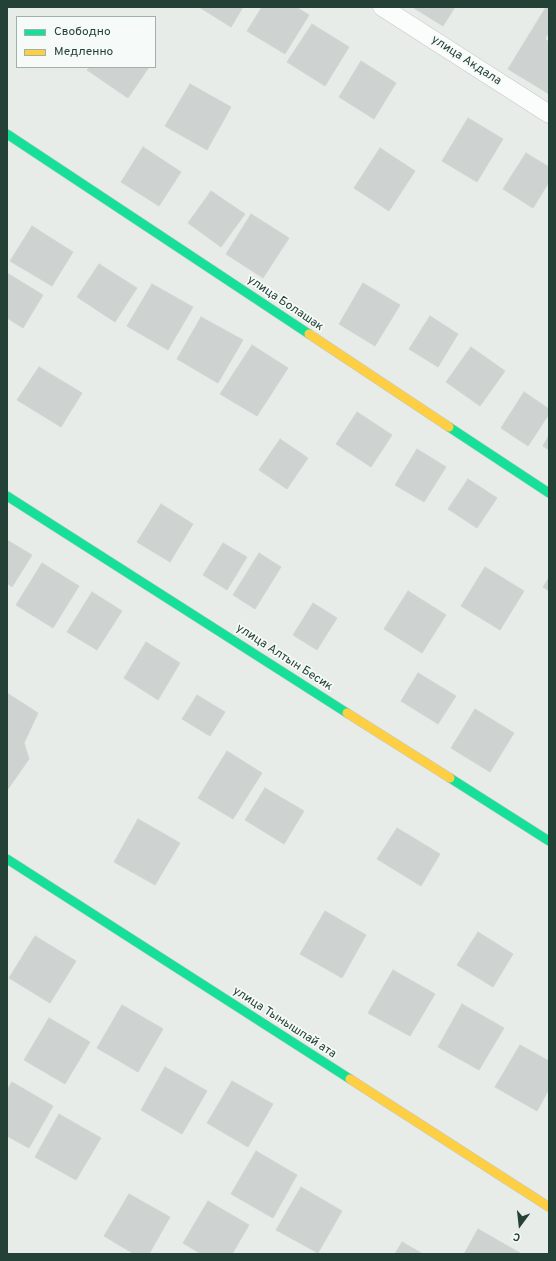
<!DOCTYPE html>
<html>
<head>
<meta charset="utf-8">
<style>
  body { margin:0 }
  #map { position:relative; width:556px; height:1261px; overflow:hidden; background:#e7ece9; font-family:Overpass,sans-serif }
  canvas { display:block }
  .frame { position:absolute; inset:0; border:8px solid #234136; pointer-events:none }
  .legend { position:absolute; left:16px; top:16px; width:140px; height:52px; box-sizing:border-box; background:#f6faf8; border:1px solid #a2b0aa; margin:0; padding:5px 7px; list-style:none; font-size:12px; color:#234136 }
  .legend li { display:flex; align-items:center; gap:8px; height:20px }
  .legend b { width:20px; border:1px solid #a2b0aa }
  .north { position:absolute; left:500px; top:1205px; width:40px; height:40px; -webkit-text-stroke:3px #f6faf8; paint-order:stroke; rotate:195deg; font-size:11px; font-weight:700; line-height:16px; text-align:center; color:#234136 }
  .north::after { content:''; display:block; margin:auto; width:14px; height:18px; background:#234136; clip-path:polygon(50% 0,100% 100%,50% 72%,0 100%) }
</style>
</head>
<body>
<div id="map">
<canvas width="556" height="1261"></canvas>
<div class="frame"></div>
<ul class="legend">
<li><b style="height:5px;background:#16e098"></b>Свободно</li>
<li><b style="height:5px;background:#ffcf43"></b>Медленно</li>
</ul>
<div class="north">С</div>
</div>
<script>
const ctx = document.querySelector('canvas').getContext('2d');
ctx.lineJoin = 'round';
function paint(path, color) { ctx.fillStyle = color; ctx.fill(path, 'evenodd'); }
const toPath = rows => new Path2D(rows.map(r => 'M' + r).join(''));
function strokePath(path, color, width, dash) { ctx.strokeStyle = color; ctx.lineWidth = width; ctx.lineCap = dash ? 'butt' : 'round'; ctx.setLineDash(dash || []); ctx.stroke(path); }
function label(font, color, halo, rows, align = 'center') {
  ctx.font = font + ' Overpass,sans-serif'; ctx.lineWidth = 3.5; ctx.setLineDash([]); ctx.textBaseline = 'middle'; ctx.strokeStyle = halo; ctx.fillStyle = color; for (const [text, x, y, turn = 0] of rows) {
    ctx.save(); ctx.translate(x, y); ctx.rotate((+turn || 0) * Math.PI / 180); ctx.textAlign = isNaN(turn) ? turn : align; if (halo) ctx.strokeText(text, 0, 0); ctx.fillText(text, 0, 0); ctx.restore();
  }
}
const building = toPath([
  [199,7,243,7,231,27,199,7],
  [262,7,296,7,309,15,285,54,247,31,262,7],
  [415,7,455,7,443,26,414,8,415,7],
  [546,7,549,7,549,32,545,39,549,42,549,94,508,69,546,7],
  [312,24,349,47,325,86,287,62,312,24],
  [361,61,396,83,374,119,339,97,361,61],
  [90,67,149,67,128,98,87,70,90,67],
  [190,84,231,107,207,150,165,126,190,84],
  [468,118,503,139,477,182,442,161,468,118],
  [143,147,181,172,159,206,121,182,143,147],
  [380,148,415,171,389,211,354,188,380,148],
  [526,153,549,167,549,182,533,208,503,189,526,153],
  [211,191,245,214,221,247,188,223,211,191],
  [251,214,289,238,263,278,226,254,251,214],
  [32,226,73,252,52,286,10,261,32,226],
  [99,264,137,288,115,322,77,297,99,264],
  [7,273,43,295,23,328,7,318,7,273],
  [363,283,400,305,375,346,339,324,363,283],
  [152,284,193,307,168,350,127,326,152,284],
  [430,316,458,334,438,367,409,349,430,316],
  [201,317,243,340,218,383,177,359,201,317],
  [252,345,288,368,257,416,220,394,252,345],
  [471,347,505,371,480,406,446,382,471,347],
  [39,367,82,393,61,427,17,400,39,367],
  [524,392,549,409,549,414,528,446,501,428,524,392],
  [357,412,392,435,371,467,336,444,357,412],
  [549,435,549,450,543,446,549,435],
  [280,439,308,458,287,489,259,470,280,439],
  [417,449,446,467,424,502,395,485,417,449],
  [468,479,497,498,477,528,448,509,468,479],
  [161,504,193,524,170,562,137,542,161,504],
  [7,540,32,555,12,587,7,583,7,540],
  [223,543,247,557,227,590,203,575,223,543],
  [259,553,281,567,255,609,233,595,259,553],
  [42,563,79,586,53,628,16,605,42,563],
  [485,567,524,591,500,630,461,606,485,567],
  [549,578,549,591,543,587,549,578],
  [408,591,446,615,422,653,384,629,408,591],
  [92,592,122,611,97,650,67,632,92,592],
  [313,603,337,618,317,650,293,635,313,603],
  [146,642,180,663,158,700,124,678,146,642],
  [418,673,456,696,438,724,401,701,418,673],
  [7,693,38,713,24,743,29,759,8,789,7,789,7,693],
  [197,695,225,712,210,736,182,719,197,695],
  [475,709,514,733,490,772,451,748,475,709],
  [227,751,262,773,233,819,198,798,227,751],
  [265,788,304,811,284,844,245,820,265,788],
  [138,819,180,843,155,885,114,862,138,819],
  [397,828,440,854,421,886,377,859,397,828],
  [325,911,366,935,342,978,300,954,325,911],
  [478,932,513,954,493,987,457,965,478,932],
  [35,936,76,961,50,1003,9,978,35,936],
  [393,970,435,994,410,1036,368,1013,393,970],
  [462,1004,504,1028,479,1070,438,1047,462,1004],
  [122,1005,163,1029,138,1072,97,1048,122,1005],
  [49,1018,90,1042,65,1084,24,1060,49,1018],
  [520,1045,549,1061,549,1089,537,1111,495,1087,520,1045],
  [165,1067,207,1091,182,1134,141,1110,165,1067],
  [232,1081,273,1104,248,1147,207,1123,232,1081],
  [12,1082,53,1106,29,1148,7,1136,7,1090,12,1082],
  [59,1114,101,1138,76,1180,35,1157,59,1114],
  [256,1151,297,1175,273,1218,231,1194,256,1151],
  [301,1187,342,1211,318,1253,276,1230,301,1187],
  [129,1194,170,1217,149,1254,134,1254,104,1236,129,1194],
  [208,1201,249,1225,232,1254,201,1254,183,1243,208,1201],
  [478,1229,520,1253,519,1254,464,1254,478,1229],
  [402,1242,423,1254,395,1254,402,1242]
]);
const street = toPath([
  [382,7,549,114]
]);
const fast = toPath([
  [7,134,309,334],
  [449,427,549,493],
  [7,496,347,713],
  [450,778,549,841],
  [7,859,350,1079]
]);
const slow = toPath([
  [309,334,449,427],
  [347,713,450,778],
  [350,1079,549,1207]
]);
const streetNames = [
  ["улица Акдала",466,61,33],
  ["улица Болашак",285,304,34],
  ["улица Алтын Бесик",284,658,33],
  ["улица Тынышпай ата",284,1023,33]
];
paint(building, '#ced3d1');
strokePath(building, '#d0d5d2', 1);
strokePath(street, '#c4c9c6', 19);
strokePath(fast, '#c2cac6', 10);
strokePath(slow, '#c2cac6', 10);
strokePath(street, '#fbfcfc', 18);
strokePath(fast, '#16e098', 9);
strokePath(slow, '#ffcf43', 9);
label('12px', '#234136', '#f6faf8', streetNames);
</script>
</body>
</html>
